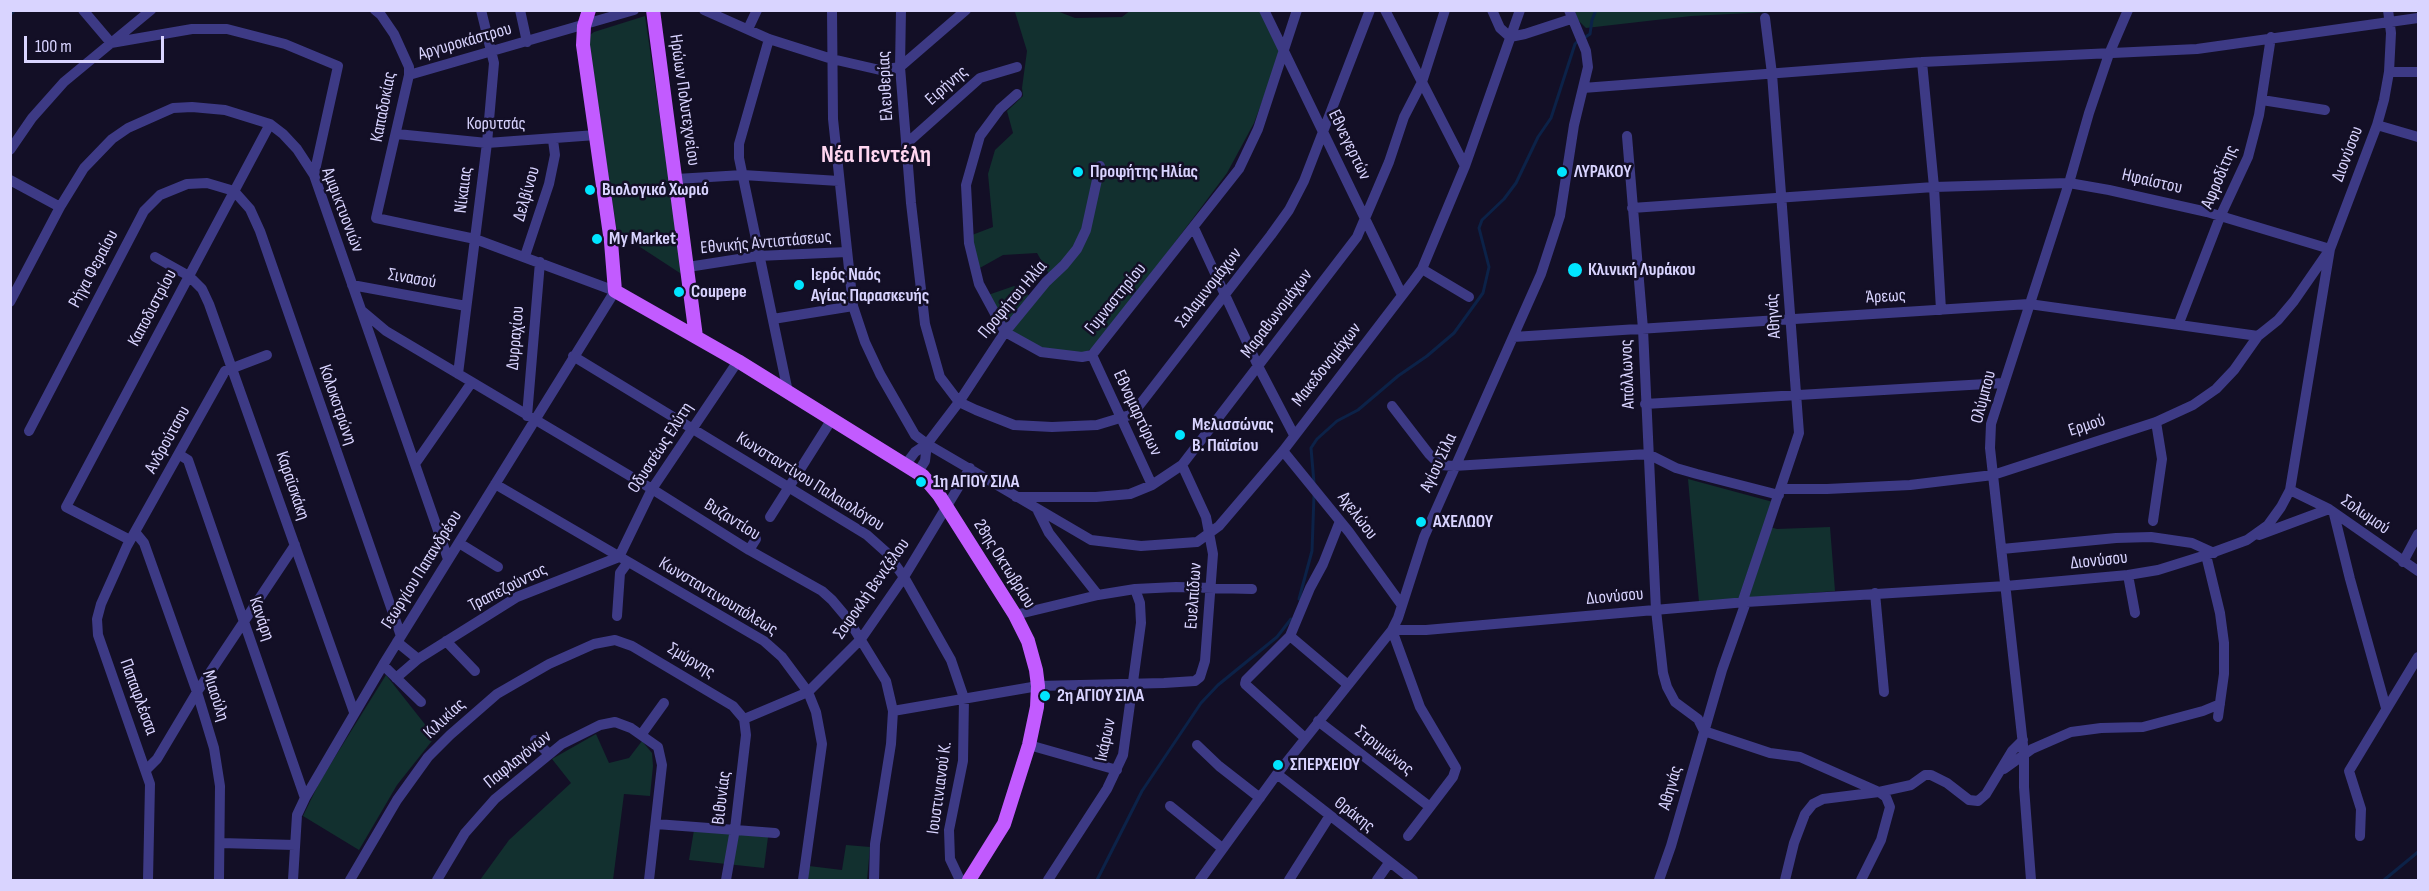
<!DOCTYPE html>
<html>
<head>
<meta charset="utf-8">
<style>
  body { margin:0 }
  #map { position:relative; width:2429px; height:891px; overflow:hidden; background:#130f26; font-family:"Sofia Sans Condensed",sans-serif }
  canvas { display:block }
  .frame { position:absolute; inset:0; border:12px solid #d9d4ff; pointer-events:none }
  .scale { position:absolute; left:24px; top:36px; width:140px; height:27px; box-sizing:border-box; border:3px solid #d9d4ff; border-top:0; padding-left:8px; font-size:18px; line-height:21px; white-space:nowrap; color:#d9d4ff; -webkit-text-stroke:4px #130f26; paint-order:stroke }
</style>
</head>
<body>
<div id="map">
<canvas width="2429" height="891"></canvas>
<div class="frame"></div>
<div class="scale">100 m</div>
</div>
<script>
const ctx = document.querySelector('canvas').getContext('2d');
ctx.lineJoin = 'round';
function paint(path, color) { ctx.fillStyle = color; ctx.fill(path, 'evenodd'); }
const toPath = rows => new Path2D(rows.map(r => 'M' + r).join(''));
function strokePath(path, color, width, dash) { ctx.strokeStyle = color; ctx.lineWidth = width; ctx.lineCap = dash ? 'butt' : 'round'; ctx.setLineDash(dash || []); ctx.stroke(path); }
function label(font, color, halo, rows, align = 'center') {
  ctx.font = font + ' "Sofia Sans Condensed",sans-serif'; ctx.lineWidth = 5; ctx.setLineDash([]); ctx.textBaseline = 'middle'; ctx.strokeStyle = halo; ctx.fillStyle = color; for (const [text, x, y, turn = 0] of rows) {
    ctx.save(); ctx.translate(x, y); ctx.rotate((+turn || 0) * Math.PI / 180); ctx.textAlign = isNaN(turn) ? turn : align; if (halo) ctx.strokeText(text, 0, 0); ctx.fillText(text, 0, 0); ctx.restore();
  }
}
const green = toPath([
  [1131,10,1260,11,1281,51,1254,123,1227,173,1097,346,1085,352,1047,353,1011,333,988,295,1014,286,1030,296,1049,274,1037,253,1003,255,978,269,972,235,993,227,988,174,995,150,1013,133,1007,111,1023,96,1022,88,1027,51,1015,12,1008,11,1057,11,1075,18,1122,17],
  [1575,10,1790,11,1691,16,1586,28,1577,19],
  [645,16,683,275,617,232,587,37,594,32],
  [1688,479,1773,502,1766,526,1777,529,1830,527,1835,591,1699,602],
  [386,675,435,737,397,785,359,850,303,816,320,781],
  [596,734,609,763,629,758,642,741,652,753,653,766,650,796,624,794,613,880,480,880,509,840,571,783,552,759],
  [694,830,768,837,764,868,689,860],
  [846,845,870,847,867,880,807,880,809,866,842,870]
]);
const stream = toPath([
  [10,15,15,10],
  [1584,38,1590,34,1592,20,1596,10],
  [1314,483,1311,448,1317,439,1337,421,1358,410,1398,376,1427,356,1454,333,1483,293,1489,267,1479,228,1482,220,1504,199,1516,183,1538,137,1551,118,1575,44,1578,41],
  [1299,599,1312,551,1314,495],
  [1097,880,1142,791,1201,703,1218,685,1277,637,1291,619],
  [2384,880,2418,852]
]);
const minor = toPath([
  [83,10,111,43],
  [520,10,527,42],
  [704,10,769,39,832,59,880,70,900,67],
  [832,10,833,119,853,306,865,342,880,374,915,435,927,444,1091,540,1141,546,1197,542,1219,526,1283,451,1414,280,1422,269,1465,166,1520,10],
  [901,10,900,67,911,203,925,324,940,377,959,402,976,410,1014,425,1052,427,1097,425,1130,415,1138,407,1271,235,1289,210,1304,181,1370,10],
  [1264,10,1402,295],
  [1385,10,1465,166],
  [1492,10,1500,28,1510,37,1525,34,1571,19],
  [748,29,757,10],
  [769,39,739,144,739,158,788,392],
  [111,43,192,29,227,29,285,44,338,66,314,175],
  [1922,62,1934,187,1941,310],
  [900,67,966,10],
  [2389,72,2418,72],
  [409,75,634,10],
  [1583,88,1922,62,2197,49,2418,18],
  [1017,94,1000,109,980,136,966,185,969,243,979,284,1005,332,1041,352,1082,357,1092,355,1239,169,1258,129,1297,10],
  [2262,100,2325,110],
  [2377,125,2418,137],
  [397,134,487,143,596,135],
  [1627,136,1643,329,1656,610,1663,673,1667,687,1675,702,1698,719,1704,731,1770,753,1800,757,1879,792,1886,797,1890,807,1881,840,1861,880],
  [906,144,980,78,1017,67],
  [10,150,32,118,64,82,151,10],
  [676,179,743,175,839,181],
  [10,180,60,207],
  [1632,208,1934,187,2069,183,2109,190,2207,212,2330,249,2294,301,2278,320,2258,336,2234,370,2216,389,2193,405,2156,422,1993,475,1910,485,1827,489,1782,489],
  [1194,228,1258,366,1294,435],
  [525,256,549,184,555,155,553,140],
  [155,257,189,276,202,289,209,304,354,712],
  [688,267,758,256,847,252],
  [1422,269,1469,297],
  [352,285,466,306],
  [10,302,60,207,84,168,112,139,128,128,173,108,192,107,225,110,270,124,283,134,297,149,314,175,448,559],
  [361,310,386,331,652,489,749,550,822,591,832,600,848,619,886,681,893,711,891,744,875,844,874,880],
  [773,319,853,306],
  [2179,323,2220,217,2248,157,2259,115,2271,37],
  [1513,337,2029,304,2258,336],
  [1092,355,1152,485],
  [573,356,867,535,886,552,904,577,951,660,964,698,963,761,949,830,950,859,960,880],
  [458,374,487,143,494,63,481,10],
  [1645,404,2003,383],
  [1392,406,1429,454,1440,465,1454,466,1648,454,1676,468,1697,474,1779,495],
  [527,416,540,262],
  [29,431,144,211,160,195,187,184,207,183,234,191,250,209,260,231,401,636],
  [1283,451,1349,532,1401,604],
  [180,455,188,460,305,798],
  [415,464,472,382],
  [906,464,915,452,927,444,959,402,1005,332,1046,282,1064,265,1077,249,1086,230,1100,166],
  [918,472,925,461,927,444],
  [495,484,764,641,782,657,808,692,816,712,822,744,803,880],
  [2290,490,2329,509,2418,571],
  [1016,497,1096,497,1130,494,1152,485,1182,465,1357,237,1389,162,1404,117,1422,82,1445,10],
  [1038,511,1049,533,1098,595],
  [2334,514,2350,579,2386,708],
  [770,517,832,419],
  [2153,521,2162,459,2156,422],
  [135,532,144,543,197,692,214,748,220,786,219,880],
  [2259,535,2329,509],
  [130,540,66,507,270,124],
  [459,543,498,567],
  [2002,549,2116,538,2151,537,2192,543,2214,553],
  [749,550,756,539],
  [2206,555,2220,613,2224,643,2224,674,2218,717],
  [2403,562,2418,534],
  [2128,575,2135,613],
  [1875,593,1884,692],
  [1742,603,1799,433,1772,74,1765,18],
  [1015,615,1098,595,1135,589,1176,587,1252,589],
  [617,616,620,573,628,562],
  [1290,636,1348,685],
  [446,641,475,671],
  [397,642,418,659],
  [383,665,421,702],
  [396,678,418,659,517,597,619,557,652,489,738,361],
  [893,711,1038,686,1164,683,1195,681,1200,677,1205,661,1213,554,1206,517,1182,465],
  [744,719,808,692,861,639,904,577,970,468],
  [1318,721,1430,807],
  [641,735,664,703],
  [1305,738,1245,684,1246,680,1290,636,1310,588,1323,564,1340,521],
  [535,740,548,753],
  [1029,745,1117,770],
  [1197,745,1219,766,1260,798],
  [2004,769,2032,749,2071,732,2101,728,2143,727,2203,711,2220,704],
  [146,770,157,759,197,692,295,545],
  [1277,774,1413,880],
  [1170,806,1222,848],
  [656,824,775,833],
  [1408,836,1453,777,1456,768,1420,707,1392,630,1426,630,1746,602,2006,586,2128,575,2158,570,2206,555,2247,540,2268,525,2281,507,2290,490,2330,249,2377,125,2384,100,2389,72,2391,33,2388,10],
  [2360,836,2361,809,2349,771,2418,657],
  [220,843,295,845],
  [148,880,150,784,98,635,97,619,101,604,127,546,225,371,267,355],
  [293,880,297,815,305,798,383,665,615,291,475,239,376,218,409,75,409,67,394,34,381,15,375,10],
  [350,880,397,800,428,757,450,735,497,694,549,664,594,644,615,640,632,646,733,706,744,719],
  [437,880,465,833,495,799,562,744,600,725,615,722,631,728,658,747,662,765,649,880],
  [726,880,735,829,746,735,744,719],
  [1048,880,1107,789,1123,755,1141,623,1140,603,1135,589],
  [1200,880,1277,774,1392,630,1398,618,1424,537,1541,274,1560,216,1574,125,1588,67,1586,51,1569,10],
  [1289,880,1329,817],
  [1377,880,1389,863],
  [1659,880,1671,846,1722,670,1746,602],
  [1785,880,1794,843,1805,814,1813,804,1823,799,1879,792,1911,785,1925,775,1931,775,1947,783,1969,800,1978,801,1986,794,2012,751,2023,740],
  [2031,880,2024,787,2024,754,1990,448,1991,424,2069,183,2089,113,2109,54,2128,10]
]);
const major = toPath([
  [589,10,584,26,583,45,611,242,615,291,738,361,923,476,939,495,1015,615,1028,641,1036,670,1038,686,1037,707,1029,745,1004,824,969,880],
  [653,10,696,337]
]);
const markers = [
  [1078,172,6,"#00e5ff"],
  [1562,172,6,"#00e5ff"],
  [590,190,6,"#00e5ff"],
  [597,239,6,"#00e5ff"],
  [1575,270,8,"#00e5ff"],
  [799,285,6,"#00e5ff"],
  [679,292,6,"#00e5ff"],
  [1180,435,6,"#00e5ff"],
  [921,482,6,"#00e5ff"],
  [1421,522,6,"#00e5ff"],
  [1045,696,6,"#00e5ff"],
  [1278,765,6,"#00e5ff"]
];
const streetNames = [
  ["Αργυροκάστρου",465,42,-16],
  ["Ελευθερίας",886,86,-93],
  ["Ειρήνης",947,86,-41],
  ["Ηρώων Πολυτεχνείου",684,100,82],
  ["Καπαδοκίας",384,107,-79],
  ["Κορυτσάς",496,124],
  ["Εθνεγερτών",1349,145,64],
  ["Διονύσου",2348,154,-69],
  ["Αφροδίτης",2220,177,-67],
  ["Ηφαίστου",2152,182,13],
  ["Νίκαιας",464,190,-83],
  ["Δελβίνου",527,194,-74],
  ["Αμφικτυονιών",342,210,69],
  ["Εθνικής Αντιστάσεως",766,243,-5],
  ["Ρήγα Φεραίου",94,269,-62],
  ["Σινασού",412,279,10],
  ["Σαλαμινομάχων",1209,288,-52],
  ["Άρεως",1886,297,-3],
  ["Γυμναστηρίου",1116,299,-51],
  ["Προφήτου Ηλία",1013,300,-50],
  ["Καποδιστρίου",153,308,-62],
  ["Μαραθωνομάχων",1277,314,-53],
  ["Αθηνάς",1774,316,-94],
  ["Δυρραχίου",516,338,-85],
  ["Μακεδονομάχων",1327,365,-52],
  ["Απόλλωνος",1628,374,-92],
  ["Ολύμπου",1984,397,-75],
  ["Κολοκοτρώνη",337,405,71],
  ["Εθνομαρτύρων",1137,413,65],
  ["Ερμού",2087,426,-18],
  ["Ανδρούτσου",168,440,-61],
  ["Οδυσσέως Ελύτη",661,448,-57],
  ["Αγίου Σίλα",1439,463,-65],
  ["Κωνσταντίνου Παλαιολόγου",810,482,32],
  ["Καραϊσκάκη",292,486,71],
  ["Σολωμού",2365,515,35],
  ["Αχελώου",1357,516,53],
  ["Βυζαντίου",732,520,32],
  ["Διονύσου",2099,561,-6],
  ["28ης Οκτωβρίου",1004,564,58],
  ["Γεωργίου Παπανδρέου",422,570,-58],
  ["Τραπεζούντος",508,588,-27],
  ["Σοφοκλή Βενιζέλου",872,589,-55],
  ["Ευελπίδων",1194,596,-86],
  ["Κωνσταντινουπόλεως",718,597,31],
  ["Διονύσου",1615,597,-5],
  ["Κανάρη",261,619,71],
  ["Σμύρνης",691,661,31],
  ["Μιαούλη",215,696,72],
  ["Παπαφλέσσα",138,697,70],
  ["Κιλικίας",445,719,-43],
  ["Ικάρων",1106,740,-78],
  ["Στρυμώνος",1384,751,38],
  ["Παφλαγόνων",518,760,-39],
  ["Ιουστινιανού Κ.",940,788,-82],
  ["Αθηνάς",1671,788,-74],
  ["Βιθυνίας",722,798,-83],
  ["Θράκης",1354,815,38]
];
const poiNames = [
  ["Προφήτης Ηλίας",1090,172],
  ["ΛΥΡΑΚΟΥ",1574,172],
  ["Βιολογικό Χωριό",602,190],
  ["My Market",609,239],
  ["Κλινική Λυράκου",1588,270],
  ["Ιερός Ναός",811,275],
  ["Αγίας Παρασκευής",811,296],
  ["Coupepe",691,292],
  ["Μελισσώνας",1192,425],
  ["B. Παϊσίου",1192,446],
  ["1η ΑΓΙΟΥ ΣΙΛΑ",933,482],
  ["ΑΧΕΛΩΟΥ",1433,522],
  ["2η ΑΓΙΟΥ ΣΙΛΑ",1057,696],
  ["ΣΠΕΡΧΕΙΟΥ",1290,765]
];
const districtNames = [
  ["Νέα Πεντέλη",876,156]
];
paint(green, '#12302f');
strokePath(stream, '#0c2248', 3);
strokePath(minor, '#3d3a85', 10);
strokePath(major, '#c25bff', 14);
for (const [x, y, r, color] of markers) { const dot = new Path2D(); dot.arc(x, y, r, 0, 2 * Math.PI); ctx.fillStyle = color; ctx.fill(dot); strokePath(dot, '#130f26', 2); }
label('18px', '#d9d4ff', '#130f26', streetNames);
label('bold 18px', '#d9d4ff', '#130f26', poiNames, 'left');
label('bold 24px', '#ffd6f0', '#130f26', districtNames);
</script>
</body>
</html>
